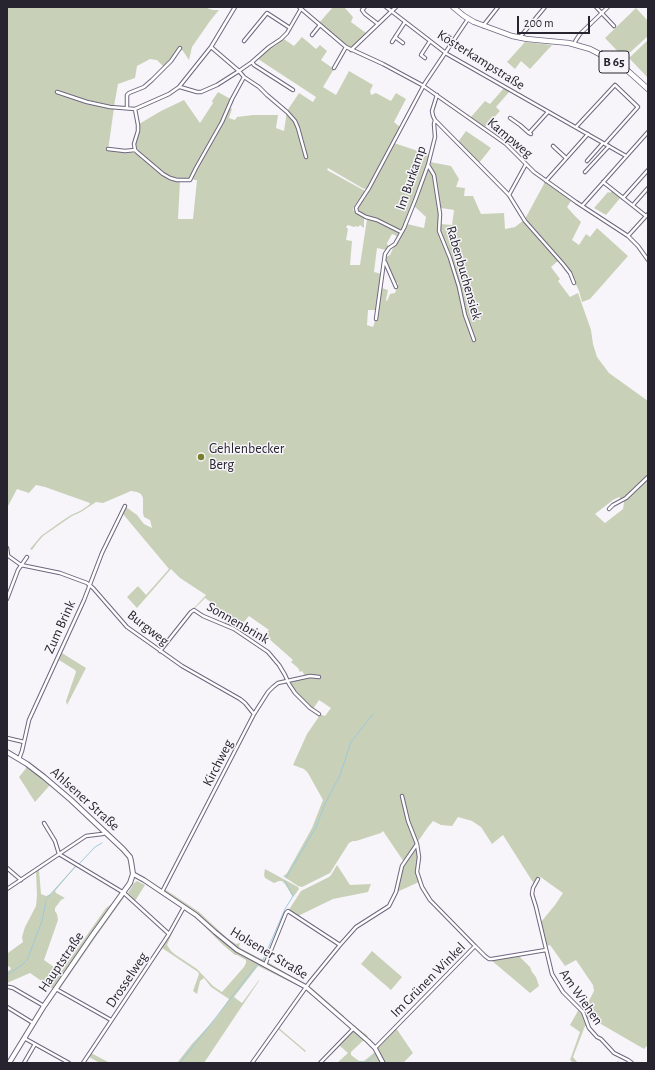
<!DOCTYPE html>
<html>
<head>
<meta charset="utf-8">
<style>
  body { margin:0 }
  #map { position:relative; width:655px; height:1070px; overflow:hidden; background:#f7f5fa; font-family:"Alegreya Sans",sans-serif }
  canvas { display:block }
  .frame { position:absolute; inset:0; border:8px solid #28242f; pointer-events:none }
  .scale { position:absolute; left:517px; top:16px; width:73px; height:18px; box-sizing:border-box; border:2px solid #28242f; border-top:0; padding-left:5px; font-size:12px; line-height:14px; white-space:nowrap; color:#28242f; -webkit-text-stroke:3px #f7f5fa; paint-order:stroke }
</style>
</head>
<body>
<div id="map">
<canvas width="655" height="1070"></canvas>
<div class="frame"></div>
<div class="scale">200 m</div>
</div>
<script>
const ctx = document.querySelector('canvas').getContext('2d');
ctx.lineJoin = 'round';
function paint(path, color) { ctx.fillStyle = color; ctx.fill(path, 'evenodd'); }
const toPath = rows => new Path2D(rows.map(r => 'M' + r).join(''));
function strokePath(path, color, width, dash) { ctx.strokeStyle = color; ctx.lineWidth = width; ctx.lineCap = dash ? 'butt' : 'round'; ctx.setLineDash(dash || []); ctx.stroke(path); }
function label(font, color, halo, rows, align = 'center') {
  ctx.font = font + ' "Alegreya Sans",sans-serif'; ctx.lineWidth = 3; ctx.setLineDash([]); ctx.textBaseline = 'middle'; ctx.strokeStyle = halo; ctx.fillStyle = color; for (const [text, x, y, turn = 0] of rows) {
    ctx.save(); ctx.translate(x, y); ctx.rotate((+turn || 0) * Math.PI / 180); ctx.textAlign = isNaN(turn) ? turn : align; if (halo) ctx.strokeText(text, 0, 0); ctx.fillText(text, 0, 0); ctx.restore();
  }
}
const green = toPath([
  [7,7,202,7,203,8,204,7,213,10,219,10,210,21,192,47,189,60,183,51,179,48,164,67,157,60,150,59,137,66,135,78,118,84,114,106,87,100,62,92,61,94,87,103,114,108,108,150,136,153,150,165,169,180,180,181,178,219,193,219,197,180,194,180,193,178,211,144,208,143,189,179,170,177,164,173,151,164,136,149,136,143,139,124,161,111,184,100,200,123,213,103,212,101,218,92,234,101,230,108,232,109,229,118,235,120,237,117,253,115,278,115,276,128,284,131,287,111,299,93,313,102,316,97,258,59,270,48,275,46,284,39,294,46,302,37,316,49,320,45,327,51,321,60,334,69,323,87,336,95,349,71,373,85,370,91,371,95,376,93,391,101,396,93,406,99,394,122,401,128,367,188,364,189,328,168,327,170,365,191,353,208,353,210,364,217,364,228,360,225,358,227,356,226,354,227,348,225,346,227,348,229,346,240,352,241,350,265,360,265,367,219,368,218,400,232,397,236,392,234,387,243,388,246,386,250,377,248,374,272,382,274,377,310,368,310,367,325,373,327,375,321,376,320,381,288,388,290,386,300,387,301,390,294,395,293,397,288,398,283,394,282,386,262,386,257,390,255,394,246,407,224,424,228,426,217,414,206,428,169,433,176,439,214,439,226,441,226,440,224,452,225,454,210,441,208,434,176,430,162,451,166,459,179,456,187,465,188,464,196,473,196,481,214,504,213,505,229,515,227,524,220,559,260,551,267,560,279,558,281,570,297,578,293,591,330,593,344,597,357,609,373,648,401,648,1045,644,1049,594,1020,587,1018,583,1012,594,991,593,985,576,960,565,966,550,945,546,946,541,922,555,905,563,893,539,876,534,884,503,835,492,844,481,827,472,821,458,817,452,826,441,825,433,821,428,827,417,843,408,820,402,795,400,796,407,821,416,843,404,862,383,831,381,833,356,841,353,841,349,843,330,873,302,887,298,886,283,876,285,875,287,873,312,828,323,800,308,773,304,769,293,765,307,734,318,718,319,715,319,714,325,716,331,708,319,700,313,709,298,695,292,686,290,682,303,679,303,676,304,674,302,671,300,672,298,668,291,662,293,660,268,638,264,636,269,630,249,616,242,624,240,623,235,628,225,623,229,616,215,608,216,606,205,598,194,609,194,611,228,627,262,648,275,660,273,661,266,652,234,630,194,611,192,613,163,650,183,665,242,699,252,710,250,713,244,704,239,700,230,694,184,669,128,630,124,626,117,617,136,634,137,632,157,646,160,647,193,609,206,595,180,578,171,569,137,608,127,597,138,586,146,595,169,569,123,514,126,507,137,515,144,524,152,528,150,520,144,517,143,513,143,498,141,494,137,492,131,491,103,503,96,502,81,512,72,516,43,536,37,543,32,550,30,549,41,536,59,523,71,515,80,511,89,505,90,503,45,487,36,485,29,493,17,489,7,508],
  [619,497,624,502,623,509,605,523,595,514,613,500],
  [333,7,344,7,353,17,351,22,366,33,352,47,349,47,319,23],
  [636,8,648,21,648,36,624,58,605,38],
  [648,40,648,78,629,58],
  [525,42,552,45,530,69,521,61,515,69,507,62],
  [504,88,510,91,496,107,500,111,485,127,471,117,485,101,490,104],
  [466,131,491,148,479,163,458,142],
  [394,143,430,155,426,169,403,228,401,230,359,212,357,210,357,207,367,192],
  [545,182,571,201,567,207,574,215,581,222,572,240,579,245,586,234,590,237,597,228,628,256,590,299,582,302,579,291,568,267,525,219],
  [612,190,621,197,606,215,594,208,608,192,610,193],
  [62,653,86,668,67,705,66,701,76,672,75,670,59,660],
  [27,767,50,785,35,802,19,777],
  [417,845,418,857,416,872,419,882,397,892,401,869],
  [59,852,111,884,110,885,76,866,55,891,56,893,65,898,61,900,55,908,55,911,57,914,58,920,44,960,61,972,106,908,113,903,121,893,125,896,95,938,59,990,109,1018,111,1018,166,938,167,934,161,925,169,931,182,907,161,892,163,888,199,912,227,938,236,944,240,943,239,946,240,948,263,960,264,960,265,958,279,927,266,961,313,989,344,1016,344,1017,345,1018,342,1021,307,991,306,991,279,1028,306,1051,305,1052,278,1029,254,1063,250,1063,303,988,258,966,234,997,242,1003,259,980,259,981,242,1006,204,1063,177,1063,192,1044,217,1017,229,999,211,987,204,978,200,981,197,994,193,991,199,974,198,972,162,948,91,1053,110,1063,100,1063,89,1057,85,1063,82,1063,109,1022,108,1020,53,989,30,973,7,983,7,972,11,969,10,967,7,966,7,951,8,953,23,942,22,937,25,927,36,906,37,895,36,872,35,871,7,891,7,888,18,880,18,879,7,867,21,878],
  [57,857,59,857,62,858,75,866,51,894,46,896,41,894,39,870],
  [185,910,198,920,223,945,235,955,237,955,246,960,246,963,244,967,222,992,213,986,197,969,176,955,171,951,167,945,177,921,183,911],
  [337,865,350,885,371,884,368,892,333,899,300,915,299,917,290,910,290,908,301,891,329,877,331,875],
  [265,869,298,887,299,889,294,896,293,897,285,884,282,881,279,881,274,883,265,878,264,875],
  [137,881,145,885,135,901,128,893,134,883],
  [372,951,402,977,391,990,361,964],
  [518,955,530,967,532,972,536,977,539,986,530,993,491,960],
  [579,1009,582,1013,587,1026,585,1026,573,1057,578,1063,574,1063,570,1060,580,1032,570,1025],
  [356,1027,368,1036,351,1052,351,1055,359,1061,364,1061,375,1052,372,1047,375,1045,377,1047,396,1028,413,1053,403,1063,337,1063,348,1053,340,1046,326,1059,327,1055,342,1038,344,1039]
]);
const stream = toPath([
  [79,864,95,847,102,843],
  [286,878,316,827,325,804,340,775,351,742,373,714],
  [47,898,76,866],
  [261,959,263,960,285,909,293,896,285,881],
  [7,975,23,964,27,960,42,921,46,901],
  [180,1063,257,965],
  [341,1063,367,1062,375,1055],
  [617,1063,618,1061]
]);
const minor = toPath([
  [299,7,346,47,383,64,422,85,506,144,534,172,576,202,628,236,638,246,648,260],
  [365,7,362,10,365,14,378,24],
  [386,7,447,54,626,156],
  [596,7,614,26],
  [483,26,498,7],
  [312,35,320,25],
  [395,37,403,43],
  [520,37,545,7],
  [244,41,267,13,290,28],
  [392,42,405,22],
  [574,44,576,40,580,34,608,7],
  [211,47,239,71,244,77,259,87,267,95,287,112,295,121,298,128,306,157],
  [351,50,396,7],
  [425,58,421,55,430,41],
  [252,62,254,65,293,90],
  [334,68,346,47],
  [180,87,197,92,201,92,217,85,239,71,252,62,269,47,281,39,287,33,302,7],
  [57,92,87,102,110,107,135,109,169,94,179,87,211,47,235,7],
  [437,95,432,111,433,116,435,120,509,195,525,221,563,264,570,273,574,283],
  [127,108,127,95,129,93,144,87,152,80,171,61,180,48],
  [135,109,138,125,138,131,134,144,135,150,137,152,163,174,170,178,177,180,190,180,196,168,222,122,232,99,244,77],
  [510,118,520,125,529,133],
  [576,127,615,85,638,107,605,144],
  [531,134,529,133,548,112],
  [553,146,566,158],
  [108,149,125,151,135,150],
  [587,161,603,143],
  [428,165,434,175,440,214,439,231,450,258,459,287,465,315,474,340],
  [585,172,609,146],
  [546,181,588,134],
  [603,182,646,216],
  [509,195,526,164],
  [623,198,648,170],
  [633,205,648,188],
  [582,206,648,132],
  [401,232,377,220,366,217,357,212,356,208,369,188,425,83,468,19],
  [628,236,648,214],
  [385,262,396,287],
  [376,319,385,254,389,248,395,244,404,228,416,198,428,165,435,137,434,124,435,120],
  [609,509,613,505,626,498,648,477],
  [7,548,8,555],
  [7,555,21,565,60,573,87,583,93,588,127,627,182,666,240,699,245,703,254,714],
  [7,599,18,570,27,557],
  [160,651,191,612,194,610,203,616,234,629,268,652,279,665,285,675,289,684,295,693,310,708,319,714],
  [7,738,24,742],
  [19,759,22,751,29,720,84,600,102,553,125,506],
  [402,796,408,821,417,844,419,857,417,872,422,887,430,900,475,946],
  [44,823,55,841,59,854,124,893,169,934],
  [7,868,21,880],
  [538,879,533,888,532,894,536,907,552,974,563,992,583,1012,589,1028,597,1037,601,1039,614,1053,628,1060,632,1063],
  [7,889,86,836,102,834,105,833],
  [162,892,254,714,268,692,273,687,278,683,310,676,319,677],
  [265,965,286,913,288,911,340,945],
  [7,987,9,987,13,988,44,1006],
  [56,989,111,1020],
  [7,1007,33,1023],
  [24,1038,69,1063],
  [375,1048,475,946,485,956,489,959,492,959,546,950],
  [24,1063,35,1044],
  [83,1063,169,934,184,907],
  [252,1063,309,983,340,945,356,927,389,906,396,892,402,866,417,844],
  [320,1063,354,1028]
]);
const tertiary = toPath([
  [133,874,144,880,196,915,215,932,237,950,306,987,368,1041,375,1048,383,1063]
]);
const secondary = toPath([
  [7,752,27,764,44,777,71,800,123,849,130,857,131,861,133,874,130,883,92,936,44,1006,9,1063]
]);
const primary = toPath([
  [453,7,464,16,474,22,512,36,527,39,569,43,590,49,609,59,617,64,628,71,648,89]
]);
const markers = [
  [201,457,4,"#78802b"]
];
const shields = [
  [614,62,30]
];
const shieldNames = [
  ["B 65",614,62]
];
const streetNames = [
  ["Kösterkampstraße",481,60,32],
  ["Kampweg",510,138,40],
  ["Im Burkamp",411,178,-71],
  ["Rabenbuchensiek",464,273,74],
  ["Sonnenbrink",238,623,30],
  ["Zum Brink",60,627,-66],
  ["Burgweg",148,628,38],
  ["Kirchweg",218,763,-63],
  ["Ahlsener Straße",85,799,42],
  ["Holsener Straße",269,953,31],
  ["Hauptstraße",61,962,-56],
  ["Drosselweg",127,980,-56],
  ["Im Grünen Winkel",428,980,-45],
  ["Am Wiehen",581,997,55]
];
const poiNames = [
  ["Gehlenbecker",209,449],
  ["Berg",209,465]
];
paint(green, '#c8d1b8');
strokePath(stream, '#9ec9dc', 1);
strokePath(minor, '#6f667f', 4.5);
strokePath(tertiary, '#6f667f', 5.5);
strokePath(secondary, '#6f667f', 6);
strokePath(primary, '#6f667f', 6);
strokePath(minor, '#fff', 2.5);
strokePath(tertiary, '#fff', 3.5);
strokePath(secondary, '#fff', 4);
strokePath(primary, '#fff', 4.5);
for (const [x, y, r, color] of markers) { const dot = new Path2D(); dot.arc(x, y, r, 0, 2 * Math.PI); ctx.fillStyle = color; ctx.fill(dot); strokePath(dot, '#f7f5fa', 1.5); }
for (const [x, y, w] of shields) { const box = new Path2D(); box.roundRect(x - w / 2, y - 11, w, 22, 3); ctx.fillStyle = '#f7f5fa'; ctx.fill(box); strokePath(box, '#28242f', 1); }
label('bold 13px', '#28242f', null, shieldNames);
label('14px', '#28242f', '#f7f5fa', streetNames);
label('14px', '#28242f', '#f7f5fa', poiNames, 'left');
</script>
</body>
</html>
